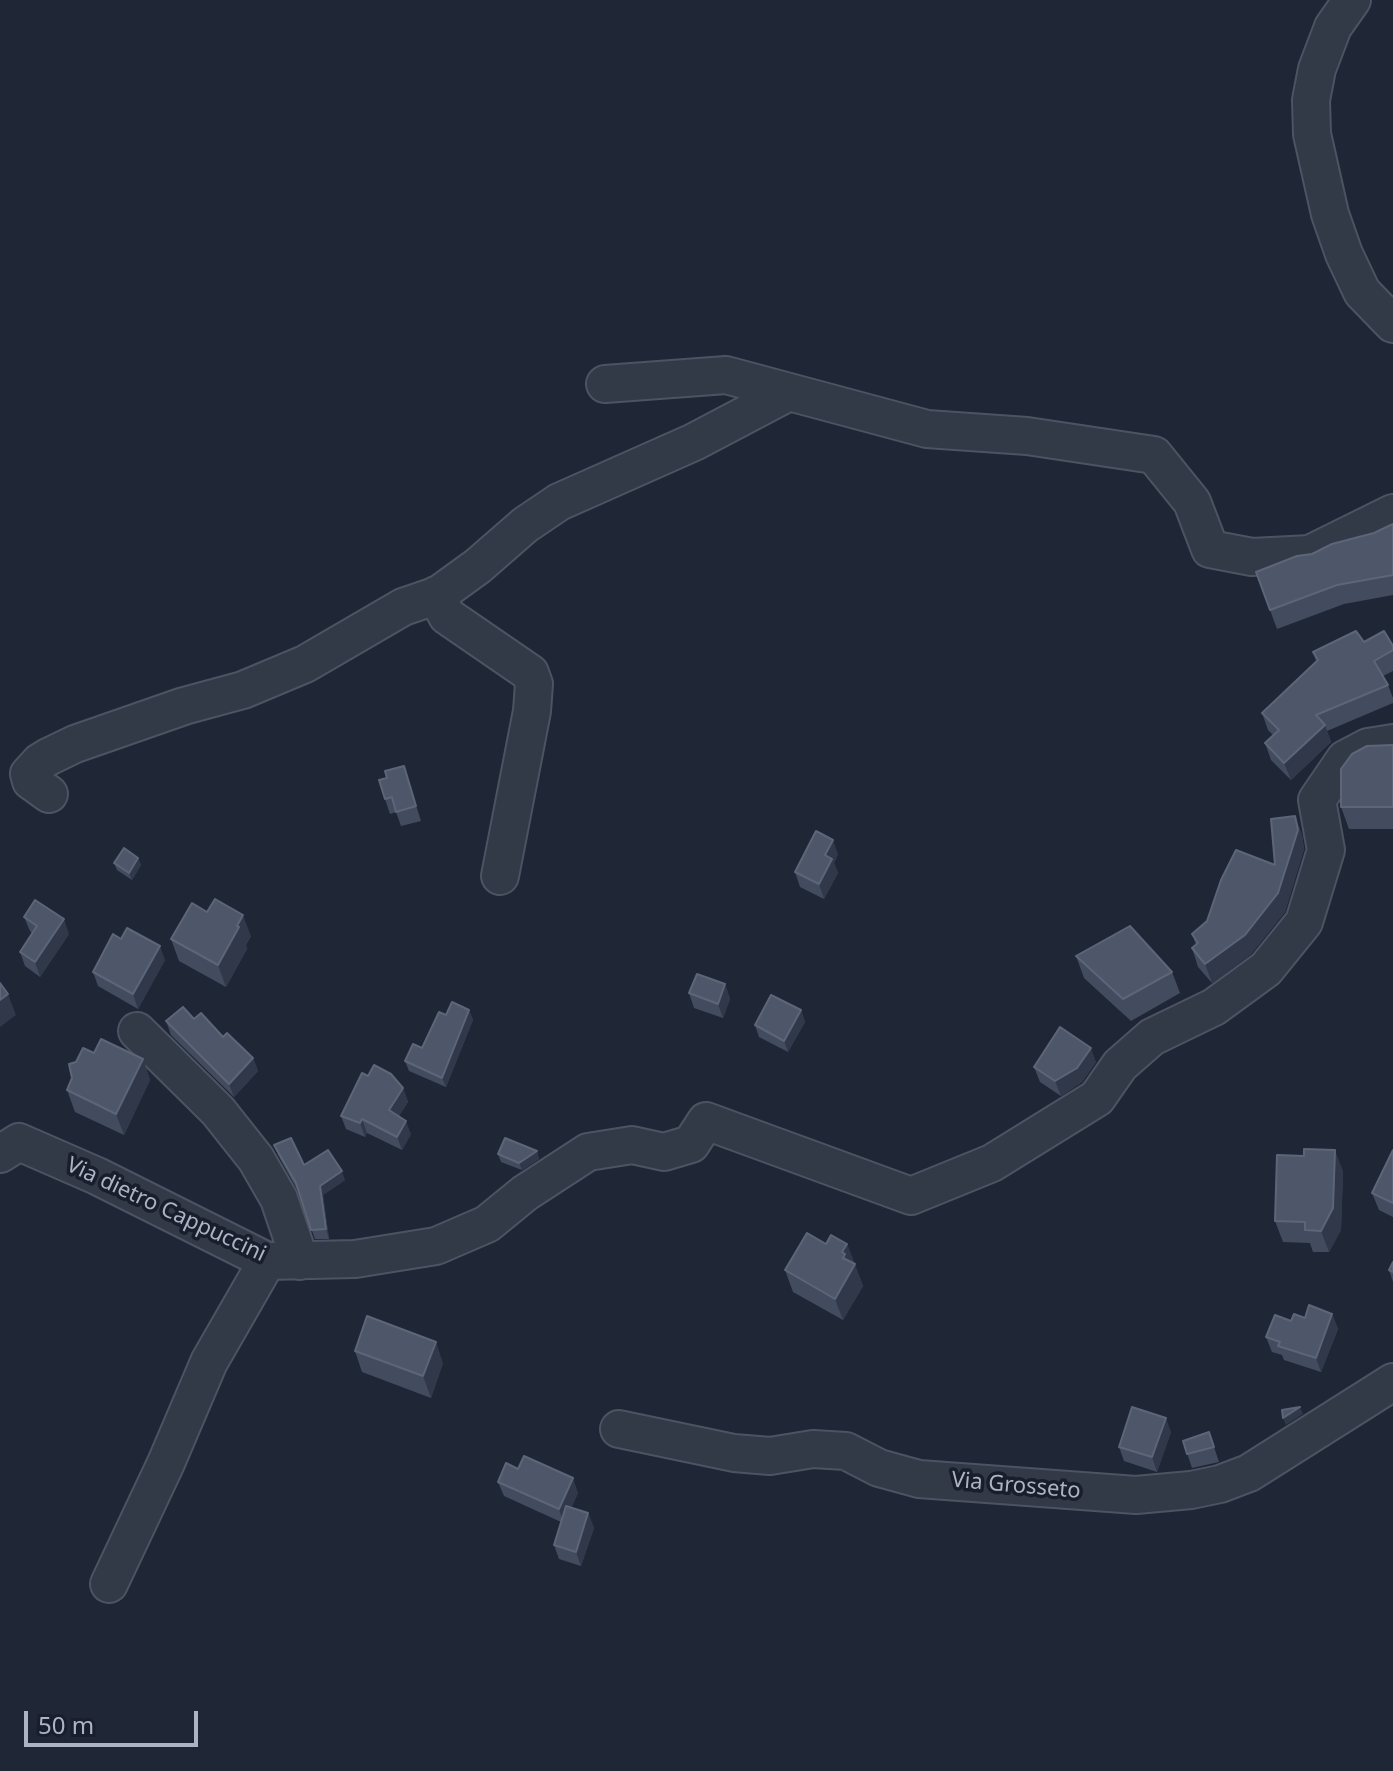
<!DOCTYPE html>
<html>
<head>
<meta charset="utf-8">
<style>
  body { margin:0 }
  #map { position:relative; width:1393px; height:1771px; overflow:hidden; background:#1f2636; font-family:"Noto Sans",sans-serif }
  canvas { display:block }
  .scale { position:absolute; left:24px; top:1711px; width:174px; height:36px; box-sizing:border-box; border:4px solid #acb3c4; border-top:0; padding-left:10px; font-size:24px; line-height:28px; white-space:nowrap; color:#acb3c4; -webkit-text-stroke:6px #181e2b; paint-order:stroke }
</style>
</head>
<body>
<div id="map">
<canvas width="1393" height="1771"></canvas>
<div class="scale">50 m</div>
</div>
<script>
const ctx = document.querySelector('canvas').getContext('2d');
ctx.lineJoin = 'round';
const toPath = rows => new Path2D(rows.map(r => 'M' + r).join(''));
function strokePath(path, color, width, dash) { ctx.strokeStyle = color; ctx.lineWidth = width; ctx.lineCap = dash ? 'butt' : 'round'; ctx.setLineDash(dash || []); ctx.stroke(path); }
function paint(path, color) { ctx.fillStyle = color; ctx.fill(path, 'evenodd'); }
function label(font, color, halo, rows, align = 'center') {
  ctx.font = font + ' "Noto Sans",sans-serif'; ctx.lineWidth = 7; ctx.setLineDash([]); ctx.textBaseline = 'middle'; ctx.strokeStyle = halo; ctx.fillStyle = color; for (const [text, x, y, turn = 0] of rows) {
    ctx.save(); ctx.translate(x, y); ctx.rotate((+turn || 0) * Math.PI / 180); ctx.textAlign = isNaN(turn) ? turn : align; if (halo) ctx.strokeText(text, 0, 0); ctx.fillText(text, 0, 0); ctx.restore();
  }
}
const minor = toPath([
  [1352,0,1333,27,1317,69,1311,100,1312,134,1330,214,1344,254,1362,292,1393,324],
  [605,384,726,375,927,429,1027,436,1154,455,1192,502,1210,549,1252,557,1310,554,1393,513],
  [436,595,447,616,530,673,534,684,532,711,500,876],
  [49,794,31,781,29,774,40,762,48,757,75,744,184,706,243,690,305,664,403,607,438,595,478,566,525,525,559,502,694,442,787,393],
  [137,1031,218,1111,256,1159,279,1199,300,1261],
  [0,1154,19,1142,97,1176,267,1261,355,1259,436,1246,487,1224,525,1193,588,1152,632,1145,664,1152,691,1144,706,1121,911,1196,992,1163,1097,1098,1120,1065,1152,1037,1214,1007,1266,969,1304,922,1326,850,1317,800,1345,759,1368,747,1393,743],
  [619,1429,734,1453,770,1456,813,1449,846,1451,879,1468,919,1479,1136,1495,1191,1490,1220,1484,1249,1473,1393,1382],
  [109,1584,166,1463,209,1362,267,1261]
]);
const wall = toPath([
  [1393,524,1393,595,1344,604,1277,629,1256,572,1374,533],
  [1364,642,1393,646,1393,671,1383,676,1388,685,1393,698,1393,703,1327,731,1331,742,1291,780,1271,760,1265,743,1273,735,1268,730,1262,713,1316,661,1313,652],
  [1393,745,1393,829,1349,829,1341,807],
  [404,766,421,821,401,826,396,812,390,814,385,799,387,778],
  [1295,816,1302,835,1304,849,1285,912,1251,954,1212,983,1198,967,1192,948,1196,945,1192,934,1275,865],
  [838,854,834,863,838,873,824,899,800,887,795,872],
  [138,858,141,865,132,880,117,870,114,863],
  [24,917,69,934,40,977,25,966,20,952,32,933,30,931],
  [251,936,246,945,247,949,226,987,179,961,171,939],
  [1076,956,1172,972,1180,993,1131,1021,1084,978],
  [165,960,138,1009,98,986,93,972],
  [725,984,730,999,723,1018,694,1008,689,993],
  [469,1010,473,1020,446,1087,409,1071,405,1061,422,1048,446,1015],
  [801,1010,805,1022,788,1052,759,1037,755,1025],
  [194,1019,223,1037,253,1058,258,1071,234,1097,171,1035,166,1021],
  [94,1053,143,1059,150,1080,124,1135,75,1112,67,1090,72,1078,76,1062],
  [1096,1062,1082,1082,1061,1096,1040,1082,1034,1067],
  [368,1076,403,1088,408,1102,399,1116,411,1134,402,1150,367,1133,365,1137,346,1129,341,1116],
  [274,1145,304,1165,345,1180,323,1195,329,1239,315,1239,298,1191,278,1155],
  [1393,1150,1393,1217,1379,1210,1372,1193],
  [537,1151,539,1159,522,1170,501,1162,498,1154],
  [1343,1171,1341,1230,1329,1252,1313,1252,1310,1243,1283,1242,1275,1221],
  [826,1244,847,1244,863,1286,843,1320,793,1292,785,1270],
  [1393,1262,1393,1282,1389,1270],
  [1332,1314,1338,1329,1321,1372,1284,1360,1282,1355,1272,1352,1266,1337,1291,1321,1305,1318],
  [355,1351,443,1363,431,1398,362,1372],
  [1171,1432,1157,1472,1124,1461,1119,1447],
  [1209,1432,1219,1462,1192,1468,1183,1441],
  [518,1469,578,1493,571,1508,588,1513,594,1528,581,1566,559,1559,554,1545,561,1522,504,1496,498,1482]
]);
const shadedWall = toPath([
  [1325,725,1331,742,1291,780,1284,763],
  [404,766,409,780,421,821,416,806],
  [1295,816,1302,835,1304,849,1285,912,1251,954,1212,983,1205,964,1278,893],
  [833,840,838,854,834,863,838,873,824,899,819,884,825,855],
  [138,858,141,865,132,880,129,873],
  [243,915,251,936,246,945,247,949,226,987,218,965],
  [64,919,69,934,40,977,35,962],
  [160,946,165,960,138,1009,133,994],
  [725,984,730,999,723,1018,718,1004],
  [8,994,16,1015,0,1027,0,1000],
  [469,1010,473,1020,446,1087,442,1078],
  [801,1010,805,1022,788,1052,784,1041],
  [1091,1048,1096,1062,1082,1082,1061,1096,1055,1081],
  [253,1058,258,1071,234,1097,229,1084],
  [143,1059,150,1080,124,1135,116,1114],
  [403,1088,408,1102,394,1124,389,1110],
  [362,1119,367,1133,365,1137,360,1123],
  [406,1121,411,1134,402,1150,397,1137],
  [1335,1150,1343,1171,1341,1230,1329,1252,1321,1231],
  [537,1151,539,1159,522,1170,519,1163],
  [342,1171,345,1180,323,1195,329,1239,326,1229,320,1186],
  [847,1244,863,1286,843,1320,835,1299,842,1252],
  [1332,1314,1338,1329,1321,1372,1316,1358],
  [436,1342,443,1363,431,1398,423,1376],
  [1300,1407,1303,1414,1286,1425,1283,1418],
  [1166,1418,1171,1432,1157,1472,1152,1457],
  [573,1478,578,1493,564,1524,559,1509],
  [588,1513,594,1528,581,1566,576,1552]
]);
const building = toPath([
  [1393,524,1393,575,1337,585,1270,610,1256,572,1297,556,1312,554,1332,544,1374,533,1393,524],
  [1356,631,1364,642,1384,631,1393,646,1393,650,1374,661,1388,685,1316,715,1325,725,1284,763,1265,743,1279,730,1262,713,1318,660,1313,652,1356,631],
  [1393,745,1393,807,1341,807,1341,769,1352,754,1367,746,1393,745],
  [404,766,416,806,396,812,392,797,385,799,379,780,387,778,385,771,404,766],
  [1295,816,1298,830,1278,893,1245,935,1205,964,1192,948,1198,943,1192,934,1207,921,1221,880,1236,850,1275,865,1271,819,1295,816],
  [816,831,833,840,825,855,832,859,819,884,795,872,816,831],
  [124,848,138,858,129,873,114,863,124,848],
  [215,899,243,915,237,926,239,927,218,965,171,939,192,903,207,912,215,899],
  [35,900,64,919,35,962,20,952,37,926,24,917,35,900],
  [1130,926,1172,972,1123,999,1076,956,1130,926],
  [127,928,160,946,133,994,93,972,113,934,121,939,127,928],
  [697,974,725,984,718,1004,689,993,697,974],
  [0,983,8,994,0,1000,0,983],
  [771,995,801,1010,784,1041,755,1025,771,995],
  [452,1002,469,1010,442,1078,405,1061,413,1044,422,1048,439,1012,446,1015,452,1002],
  [183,1007,194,1019,201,1013,223,1037,227,1033,253,1058,229,1084,166,1021,183,1007],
  [1060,1027,1091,1048,1077,1068,1055,1081,1034,1067,1060,1027],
  [101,1039,143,1059,116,1114,67,1090,72,1078,69,1064,76,1062,83,1048,94,1053,101,1039],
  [374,1065,391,1074,403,1088,389,1110,406,1121,397,1137,362,1119,360,1123,341,1116,362,1073,368,1076,374,1065],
  [291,1138,304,1165,328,1150,342,1171,320,1186,326,1229,311,1230,296,1183,274,1145,291,1138],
  [505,1138,537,1151,519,1163,498,1154,505,1138],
  [1304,1149,1335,1150,1333,1208,1321,1231,1305,1230,1305,1222,1275,1221,1277,1155,1304,1156,1304,1149],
  [1393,1150,1393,1203,1372,1193,1393,1150],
  [807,1233,826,1244,831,1235,847,1244,842,1252,845,1254,843,1258,855,1264,835,1299,785,1270,807,1233],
  [1393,1262,1393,1272,1389,1270,1393,1262],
  [1309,1305,1332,1314,1316,1358,1278,1346,1280,1342,1266,1337,1275,1315,1291,1321,1294,1314,1305,1318,1309,1305],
  [367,1316,436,1342,423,1376,355,1351,367,1316],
  [1132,1407,1166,1418,1152,1457,1119,1447,1132,1407],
  [1300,1407,1283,1418,1282,1410,1300,1407],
  [1209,1432,1214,1447,1187,1454,1183,1441,1209,1432],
  [524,1456,573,1478,559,1509,498,1482,506,1463,518,1469,524,1456],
  [566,1506,588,1513,576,1552,554,1545,566,1506]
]);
const streetNames = [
  ["Via dietro Cappuccini",166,1210,25],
  ["Via Grosseto",1016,1486,5]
];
strokePath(minor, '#4d5362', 40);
strokePath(minor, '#323947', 36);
paint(wall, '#434c5f');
paint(shadedWall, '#30384a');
paint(building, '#4e576a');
strokePath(building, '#5d6578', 2);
label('22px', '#acb3c4', '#181e2b', streetNames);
</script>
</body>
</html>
